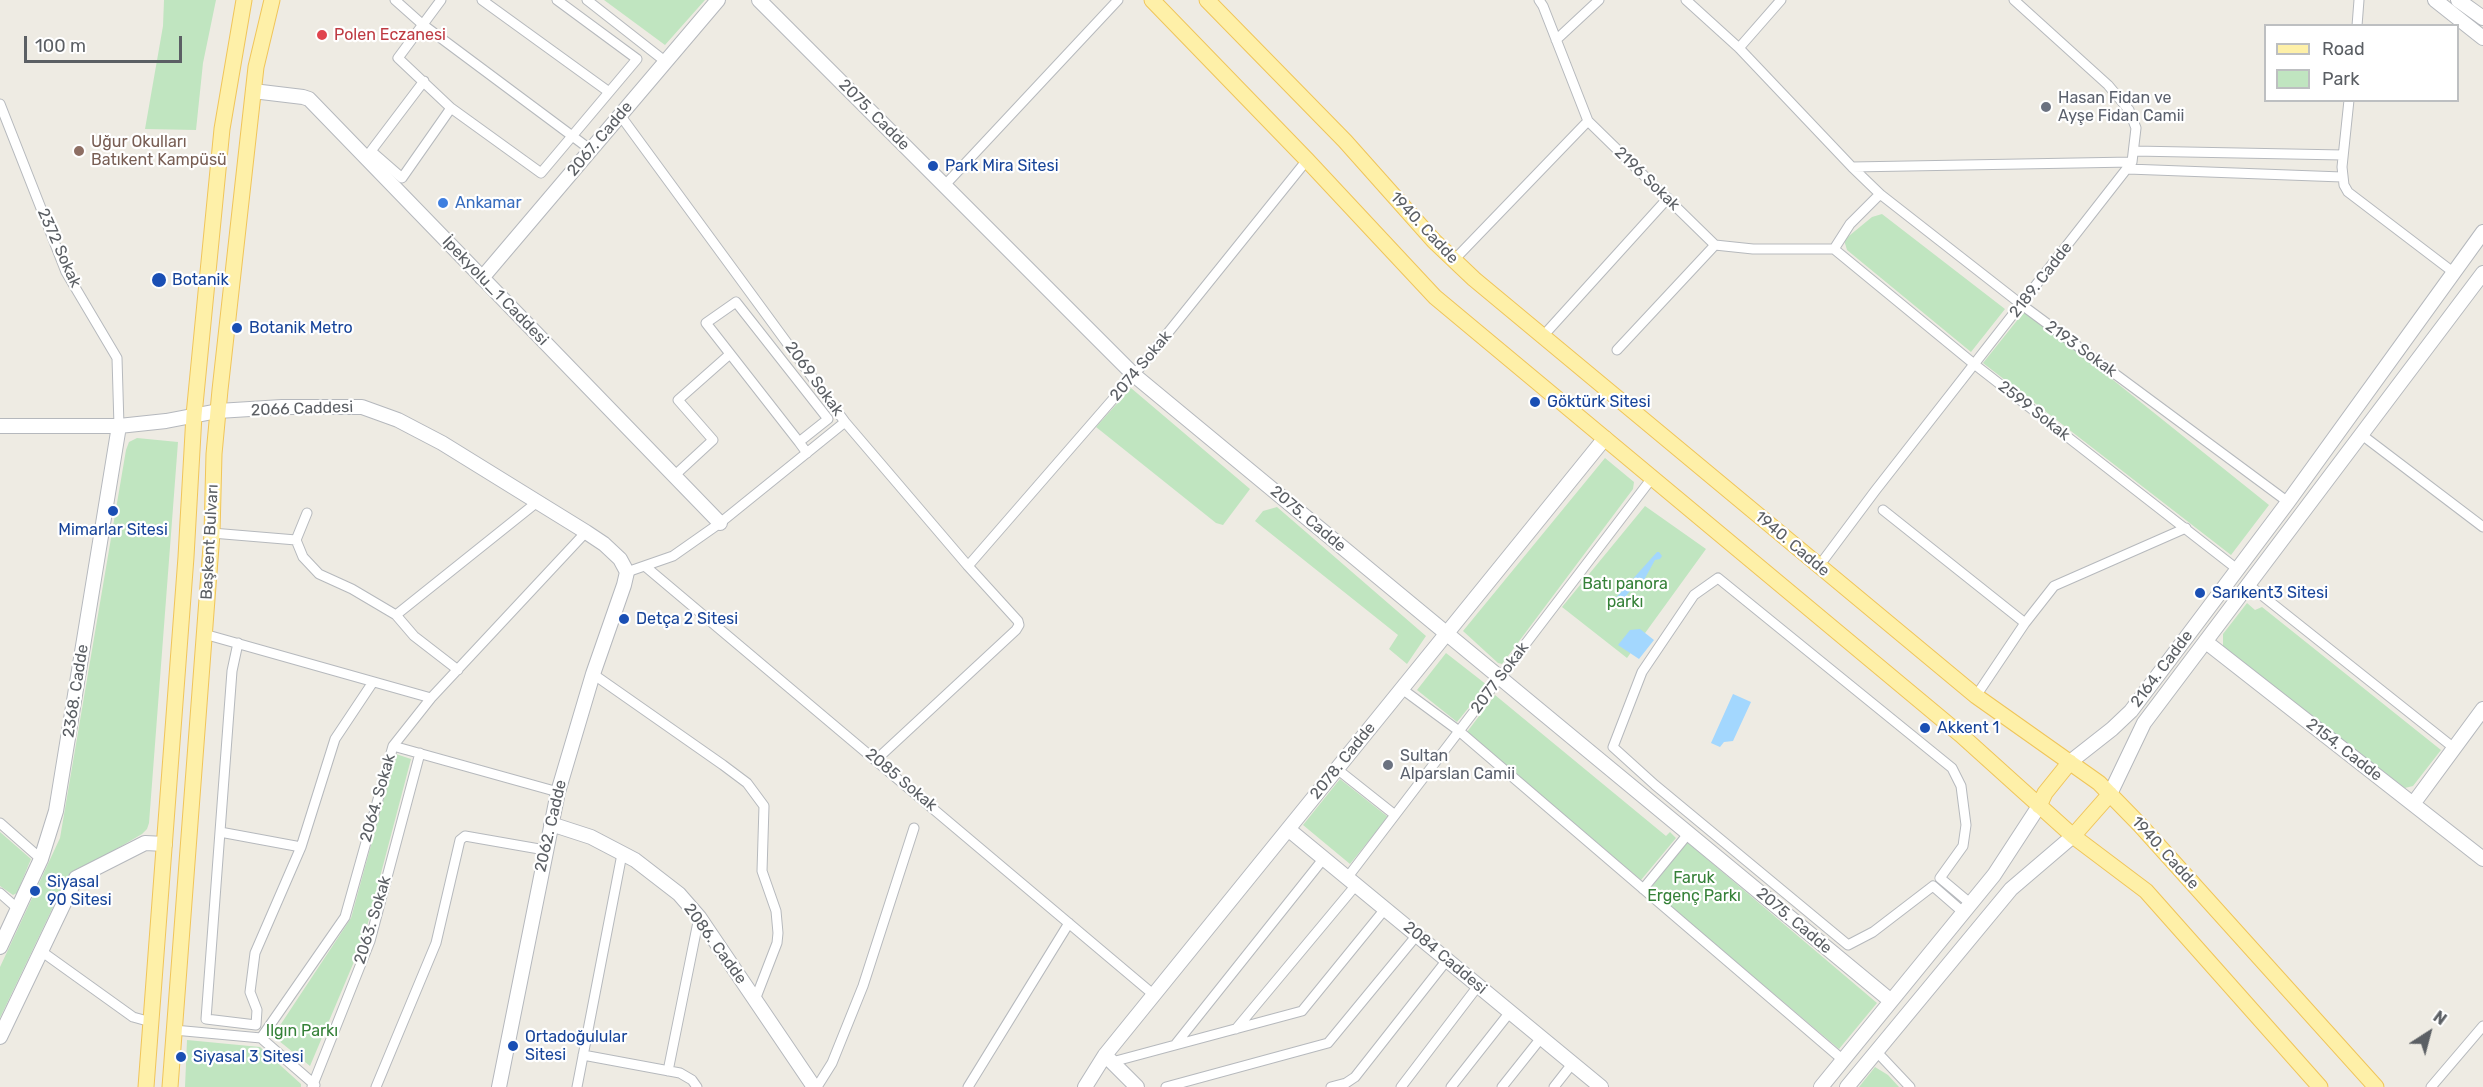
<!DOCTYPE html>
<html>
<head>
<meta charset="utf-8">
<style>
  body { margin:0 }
  #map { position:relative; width:2483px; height:1087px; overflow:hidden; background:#eeebe3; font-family:Rubik,sans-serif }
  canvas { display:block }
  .legend { position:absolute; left:2264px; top:24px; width:195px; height:78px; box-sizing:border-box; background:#fff; border:2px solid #bdbfc1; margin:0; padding:8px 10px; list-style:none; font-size:18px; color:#5b5f64 }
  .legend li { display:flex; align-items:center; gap:12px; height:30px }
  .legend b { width:30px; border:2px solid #bdbfc1 }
  .north { position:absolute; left:2399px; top:1003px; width:60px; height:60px; -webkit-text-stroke:4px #fff; paint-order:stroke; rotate:36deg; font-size:16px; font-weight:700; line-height:24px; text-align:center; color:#5b5f64 }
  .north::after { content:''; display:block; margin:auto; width:21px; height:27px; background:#5b5f64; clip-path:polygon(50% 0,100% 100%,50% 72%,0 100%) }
  .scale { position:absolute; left:24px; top:36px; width:158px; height:27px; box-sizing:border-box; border:3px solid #5b5f64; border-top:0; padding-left:8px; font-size:18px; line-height:21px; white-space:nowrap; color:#5b5f64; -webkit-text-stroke:4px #fff; paint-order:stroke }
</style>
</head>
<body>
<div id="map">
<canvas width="2483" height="1087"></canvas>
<ul class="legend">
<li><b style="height:8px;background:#fef0a8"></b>Road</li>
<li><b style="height:16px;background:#c0e5c0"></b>Park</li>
</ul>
<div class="north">N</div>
<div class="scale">100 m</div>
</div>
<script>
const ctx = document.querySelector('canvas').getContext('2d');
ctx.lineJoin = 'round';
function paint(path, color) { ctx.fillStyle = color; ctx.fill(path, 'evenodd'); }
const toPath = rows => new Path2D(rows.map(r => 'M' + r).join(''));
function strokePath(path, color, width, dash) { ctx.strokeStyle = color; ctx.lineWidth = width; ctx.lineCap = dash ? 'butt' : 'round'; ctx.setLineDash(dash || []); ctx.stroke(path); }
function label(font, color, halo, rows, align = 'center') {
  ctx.font = font + ' Rubik,sans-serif'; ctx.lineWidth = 4.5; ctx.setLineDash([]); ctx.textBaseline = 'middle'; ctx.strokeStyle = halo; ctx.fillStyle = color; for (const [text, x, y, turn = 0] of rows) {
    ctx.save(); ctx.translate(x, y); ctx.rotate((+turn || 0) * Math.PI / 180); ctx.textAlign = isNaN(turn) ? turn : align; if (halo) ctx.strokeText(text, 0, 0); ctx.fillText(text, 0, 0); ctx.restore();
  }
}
const green = toPath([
  [164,0,216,0,203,63,196,130,145,129,163,26],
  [604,0,705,0,665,45],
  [1882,214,2005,309,1971,352,1847,250,1844,240,1872,217],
  [2023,313,2032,315,2269,505,2231,555,1983,363],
  [1131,388,1250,489,1223,525,1216,523,1096,427],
  [137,438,178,442,149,823,147,829,142,834,67,878,0,1018,0,967,60,838,126,450,129,442],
  [1605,458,1634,482,1633,489,1502,664,1498,663,1463,631],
  [1645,506,1706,549,1627,658,1562,607],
  [1277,507,1426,636,1407,664,1389,649,1398,635,1255,521,1263,511],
  [2247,603,2255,610,2262,607,2441,750,2413,786,2405,788,2223,649,2223,634],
  [1446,653,1487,685,1457,722,1417,690],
  [1495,695,1666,836,1670,832,1676,838,1641,880,1467,732],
  [396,754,411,759,364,938,310,1066,273,1036,351,918],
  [1340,779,1388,817,1350,864,1303,825],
  [0,832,31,859,17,893,13,895,0,886],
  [1687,842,1877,1003,1839,1049,1650,889],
  [187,1040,260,1047,301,1084,301,1087,185,1087],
  [1875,1067,1888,1075,1899,1087,1859,1087]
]);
const water = toPath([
  [1657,552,1659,552,1662,556,1660,559,1655,560,1644,580,1630,591,1626,596,1626,605,1621,608,1615,605,1613,601],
  [1640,629,1654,640,1639,659,1618,645,1630,630],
  [1733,694,1751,702,1733,741,1724,742,1720,747,1711,743]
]);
const street = toPath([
  [395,0,422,24,591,150],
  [441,0,398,58,451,108],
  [482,0,609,92],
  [587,0,666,62],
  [1539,0,1543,6,1588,121,1715,245,1753,249,1834,249],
  [1686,0,1739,48,1852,167,1880,194,2022,305,2288,502],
  [2357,26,2359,0],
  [1556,40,1599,0],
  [1739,48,1781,0],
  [424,81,371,151,402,178,451,108,541,173,637,59,557,0],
  [2349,100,2342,167,2344,185,2348,192,2453,272],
  [0,104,66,272,117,358,119,426],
  [620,115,845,422,968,566,1018,621,1019,625,1016,630,877,759],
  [2134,151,2343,155],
  [1852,167,2132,162],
  [2128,169,2342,177],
  [945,185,1118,0],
  [1834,249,1974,364,2237,569],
  [1834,249,1850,224,1880,194],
  [1453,261,1588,121],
  [1543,336,1668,198],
  [1617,350,1715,245],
  [2362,435,2483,527],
  [799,442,828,419,736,302,706,323,799,442,807,453],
  [674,476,713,440,678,400,730,354],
  [1883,510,2025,623],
  [212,533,296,540,303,557,319,574,352,589,396,615,414,636,458,670],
  [296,540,307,513],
  [968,566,1134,375,1307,160],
  [1819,566,1875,491,2132,162,2136,128,2129,110,2108,85,2014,0],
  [646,567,1154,995],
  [627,572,673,556,720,523,845,422],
  [2249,585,2454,748],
  [396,615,536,503],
  [204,634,431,698],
  [238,643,232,671,206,1019,256,1025,257,1010,250,992,255,953,301,847,335,739,373,682],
  [593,674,723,765,747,783,764,806,762,871,776,911,778,933,777,943,755,1000],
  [1402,689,1459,731,1843,1060],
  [1976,696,2025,623,2054,586,2186,528],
  [393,746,558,792],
  [1337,769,1395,815],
  [0,823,41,859],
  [220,832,301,847],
  [1347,878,1652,478],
  [1643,889,1688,834],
  [0,893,18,909],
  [1964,913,1933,886,1873,932,1848,945,1655,785,1613,747,1642,672,1694,595,1718,578,1952,768,1961,786,1966,825,1963,846,1940,878,1971,904],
  [41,951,133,1017,151,1022],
  [1236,1029,1356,885],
  [174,1030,261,1038,315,1085],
  [261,1038,345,917,393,746,431,698,586,532],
  [1175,1045,1324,858],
  [1876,1051,1910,1087],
  [583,1055,680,1073,692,1080,697,1087],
  [1112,1062,1302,1011,1385,909],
  [668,1071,699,917],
  [312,1087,370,941,420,753],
  [376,1087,436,943,460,840,465,836,545,850],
  [577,1087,622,854],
  [817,1087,832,1063,863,986,914,828],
  [968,1087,1069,923],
  [1166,1087,1328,1043,1417,935],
  [1331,1087,1346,1083,1355,1077,1447,960],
  [1401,1087,1478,986],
  [1451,1087,1510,1012],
  [1502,1087,1541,1038],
  [1554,1087,1572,1064],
  [2431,1087,2483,1026]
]);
const secondary = toPath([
  [759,0,1134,375,1891,1001],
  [2435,0,2483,38],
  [2458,0,2483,18],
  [253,91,303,97,309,99,720,523],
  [482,278,718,0],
  [0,426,119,426,166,421,218,411,282,407,362,407,398,420,442,443,586,532,604,544,620,559,627,572,624,585,593,674,558,792,499,1087],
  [2206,642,2483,859],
  [2070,762,2112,729,2131,711,2288,502,2483,232],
  [2110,794,2144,723,2483,273],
  [2413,804,2483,709],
  [551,824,591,837,635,860,679,894,699,917,814,1087],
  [1288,829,1601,1087],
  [0,947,41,859,56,811,119,426],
  [0,1037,76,878,145,843,165,844],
  [1105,1055,1137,1087],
  [1085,1087,1105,1055,1605,438],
  [1821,1087,1994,875,2039,806],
  [1847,1087,2011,889,2073,836]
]);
const primary = toPath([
  [1152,0,1307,160,1435,297,1961,735,2073,836,2146,891,2320,1087],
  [1207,0,1345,141,1434,241,1474,279,1976,696,2099,783,2140,825,2376,1087],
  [2039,806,2045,793,2070,762],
  [2073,836,2110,794],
  [146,1087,186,557,194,415,222,129,244,0],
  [170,1087,212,533,214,454,220,390,256,67,272,0]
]);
const markers = [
  [322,35,6,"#e0444e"],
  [2046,107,6,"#6b7280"],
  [79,151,6,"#8d6e63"],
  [933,166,6,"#1a4fb4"],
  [443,203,6,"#3f7fe0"],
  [159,280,8,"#1a4fb4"],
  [237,328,6,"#1a4fb4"],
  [1535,402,6,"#1a4fb4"],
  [113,511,6,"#1a4fb4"],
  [2200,593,6,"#1a4fb4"],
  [624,619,6,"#1a4fb4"],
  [1925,728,6,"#1a4fb4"],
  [1388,765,6,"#6b7280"],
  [35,891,6,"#1a4fb4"],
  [513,1046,6,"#1a4fb4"],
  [181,1057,6,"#1a4fb4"]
];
const healthNames = [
  ["Polen Eczanesi",334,35]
];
const worshipNames = [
  ["Hasan Fidan ve",2058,98],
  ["Ayşe Fidan Camii",2058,116],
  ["Sultan",1400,756],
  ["Alparslan Camii",1400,774]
];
const streetNames = [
  ["2075. Cadde",874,115,45],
  ["2067. Cadde",600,139,-50],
  ["2196 Sokak",1647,179,44],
  ["1940. Cadde",1424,228,47],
  ["2372 Sokak",59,248,66],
  ["2189. Cadde",2041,280,-52],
  ["İpekyolu_1 Caddesi",495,291,46],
  ["2193 Sokak",2081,349,36],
  ["2074 Sokak",1141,366,-50],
  ["2069 Sokak",814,379,54],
  ["2066 Caddesi",302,409,-2],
  ["2599 Sokak",2034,411,38],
  ["2075. Cadde",1308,519,40],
  ["Başkent Bulvarı",210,542,-87],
  ["1940. Cadde",1792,544,40],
  ["2164. Cadde",2162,669,-53],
  ["2077 Sokak",1500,678,-53],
  ["2368. Cadde",76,691,-81],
  ["2154. Cadde",2344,750,38],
  ["2078. Cadde",1343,761,-51],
  ["2085 Sokak",901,780,40],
  ["2064. Sokak",378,798,-74],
  ["2062. Cadde",551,826,-77],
  ["1940. Cadde",2165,853,48],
  ["2063. Sokak",373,920,-73],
  ["2075. Cadde",1794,921,40],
  ["2086. Cadde",715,944,54],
  ["2084 Caddesi",1445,958,40]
];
const educationNames = [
  ["Uğur Okulları",91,142],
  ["Batıkent Kampüsü",91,160]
];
const transitNames = [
  ["Park Mira Sitesi",945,166],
  ["Botanik",172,280],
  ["Botanik Metro",249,328],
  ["Göktürk Sitesi",1547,402],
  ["Mimarlar Sitesi",113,530,"center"],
  ["Sarıkent3 Sitesi",2212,593],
  ["Detça 2 Sitesi",636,619],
  ["Akkent 1",1937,728],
  ["Siyasal",47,882],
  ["90 Sitesi",47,900],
  ["Ortadoğulular",525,1037],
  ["Sitesi",525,1055],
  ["Siyasal 3 Sitesi",193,1057]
];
const shopNames = [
  ["Ankamar",455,203]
];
const parkNames = [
  ["Batı panora",1625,584],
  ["parkı",1625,602],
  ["Faruk",1694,878],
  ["Ergenç Parkı",1694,896],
  ["Ilgın Parkı",302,1031]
];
paint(green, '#c0e5c0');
paint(water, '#a3d7fe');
strokePath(street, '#b6b9bd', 11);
strokePath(secondary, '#b5b8bd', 16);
strokePath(primary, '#f0c55a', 17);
strokePath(street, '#fff', 9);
strokePath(secondary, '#fff', 14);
strokePath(primary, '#fef0a8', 15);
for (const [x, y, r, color] of markers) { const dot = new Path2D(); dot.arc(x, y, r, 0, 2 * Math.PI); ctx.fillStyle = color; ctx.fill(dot); strokePath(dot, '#fff', 2); }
label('16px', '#be3a42', '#fff', healthNames, 'left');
label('16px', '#5b616d', '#fff', worshipNames, 'left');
label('16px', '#5b5f64', '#fff', streetNames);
label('16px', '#785e54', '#fff', educationNames, 'left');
label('16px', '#164399', '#fff', transitNames, 'left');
label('16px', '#366cbe', '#fff', shopNames, 'left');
label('16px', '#358138', '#fff', parkNames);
</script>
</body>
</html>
